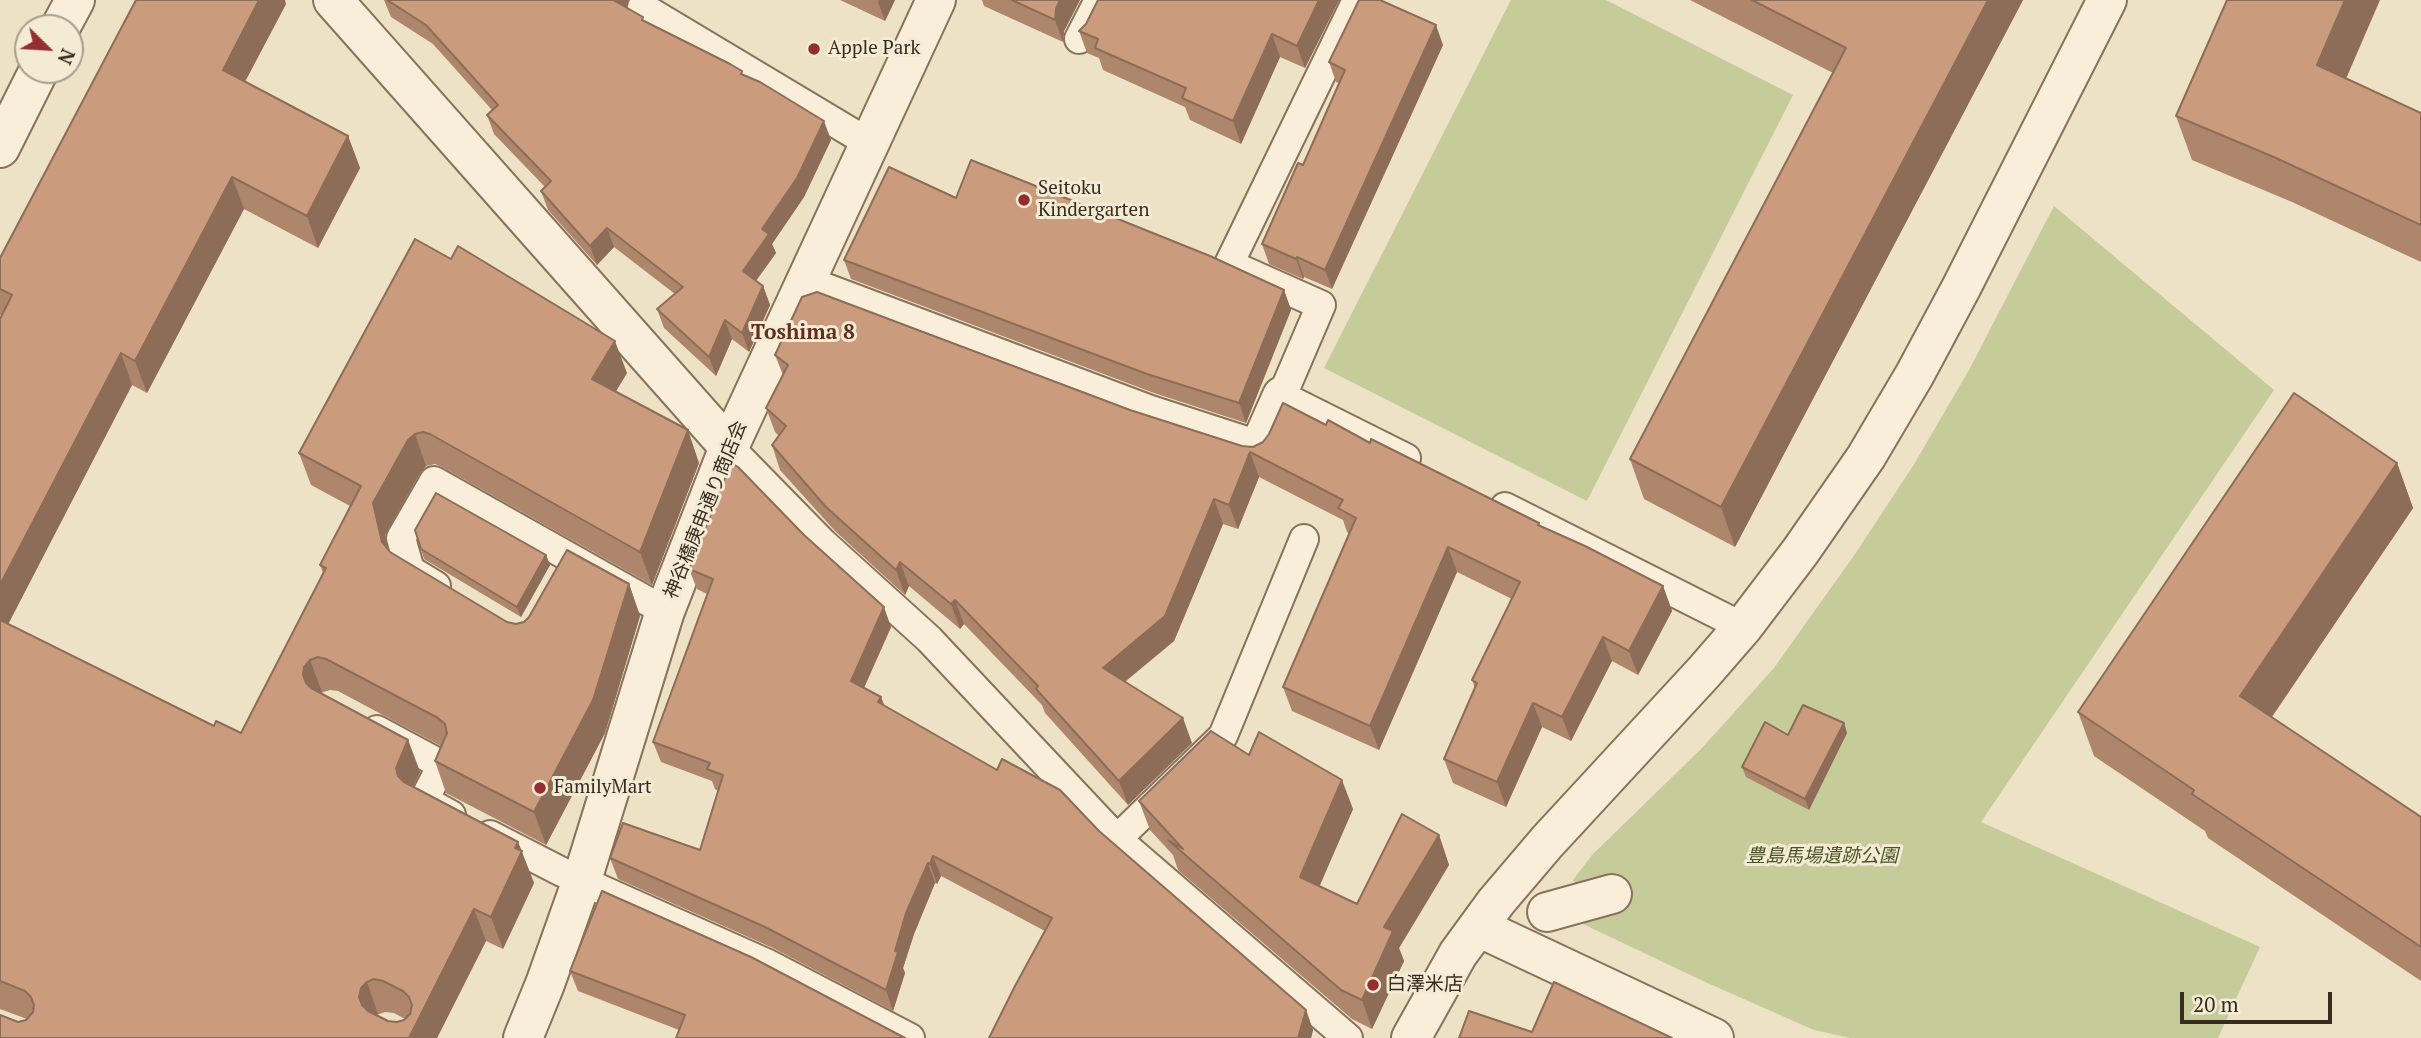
<!DOCTYPE html>
<html>
<head>
<meta charset="utf-8">
<style>
  body { margin:0 }
  #map { position:relative; width:2421px; height:1038px; overflow:hidden; background:#ede1c6; font-family:"PT Serif",serif }
  canvas { display:block }
  .north { position:absolute; left:14px; top:14px; width:70px; height:70px; box-sizing:border-box; background:#f4ebd5; border:2px solid #a99e8d; border-radius:50%; rotate:114deg; font-size:19px; font-weight:700; line-height:28px; text-align:center; color:#382b20 }
  .north::after { content:''; display:block; margin:auto; width:24px; height:32px; background:#952e31; clip-path:polygon(50% 0,100% 100%,50% 72%,0 100%) }
  .scale { position:absolute; left:2180px; top:992px; width:152px; height:32px; box-sizing:border-box; border:4px solid #382b20; border-top:0; padding-left:9px; font-size:21px; line-height:24px; white-space:nowrap; color:#382b20; -webkit-text-stroke:5px #f4ebd5; paint-order:stroke }
</style>
</head>
<body>
<div id="map">
<canvas width="2421" height="1038"></canvas>
<div class="north">N</div>
<div class="scale">20 m</div>
</div>
<script>
const ctx = document.querySelector('canvas').getContext('2d');
ctx.lineJoin = 'round';
function paint(path, color) { ctx.fillStyle = color; ctx.fill(path, 'evenodd'); }
const toPath = rows => new Path2D(rows.map(r => 'M' + r).join(''));
function strokePath(path, color, width, dash) { ctx.strokeStyle = color; ctx.lineWidth = width; ctx.lineCap = dash ? 'butt' : 'round'; ctx.setLineDash(dash || []); ctx.stroke(path); }
function label(font, color, halo, rows, align = 'center') {
  ctx.font = font + ' "PT Serif","Noto Sans JP",serif'; ctx.lineWidth = 6; ctx.setLineDash([]); ctx.textBaseline = 'middle'; ctx.strokeStyle = halo; ctx.fillStyle = color; for (const [text, x, y, turn = 0] of rows) {
    ctx.save(); ctx.translate(x, y); ctx.rotate((+turn || 0) * Math.PI / 180); ctx.textAlign = isNaN(turn) ? turn : align; if (halo) ctx.strokeText(text, 0, 0); ctx.fillText(text, 0, 0); ctx.restore();
  }
}
const green = toPath([
  [1511,0,1606,0,1793,95,1587,501,1324,368],
  [2054,206,2274,390,1981,822,2260,947,2218,1038,1850,1038,1814,1030,1703,981,1583,924,1584,898,1573,880,1592,855,1702,748,1774,668,1855,554,1913,466,1969,370]
]);
const service = toPath([
  [1357,0,1229,264,1321,305,1282,396,1406,458],
  [642,7,869,143],
  [1079,39,1099,0],
  [729,447,823,543,929,639,1117,839,1348,1038],
  [1505,507,1743,627],
  [436,586,410,570,401,538,434,481,665,611],
  [377,730,442,765,424,800,451,815],
  [490,835,562,872,766,963,910,1038],
  [1117,839,1223,736,1304,539]
]);
const pedestrian = toPath([
  [1547,912,1612,894]
]);
const minor = toPath([
  [333,0,729,447],
  [60,28,75,0],
  [0,148,39,70],
  [804,285,1147,414,1258,450,1282,396],
  [1478,927,1714,1038],
  [523,1038,545,984,582,880,665,611,729,447,936,0]
]);
const tertiary = toPath([
  [1411,1038,1458,954,1496,902,1547,842,1704,672,1743,627,1800,552,1866,457,1915,374,1961,288,2107,0]
]);
const wall = toPath([
  [384,0,629,0,625,7,644,21,742,71,743,75,831,140,804,197,772,244,776,253,756,281,763,286,770,305,749,352,732,339,716,376,664,328,657,309,675,294,614,247,597,265,548,210,541,191,545,187,494,134,487,115,492,110,433,44,391,17],
  [840,0,895,0,885,21],
  [982,0,1080,0,1064,31,1063,42,984,6],
  [1098,0,1339,0,1305,68,1280,57,1241,144,1190,120,1185,107,1103,70,1099,58,1087,53,1079,31,1086,24],
  [1690,0,2023,0,1735,547,1644,499,1630,459,1833,73],
  [286,4,245,82,348,136,360,168,318,248,244,209,147,393,132,385,8,624,214,726,241,733,323,573,320,565,350,506,311,485,299,453,627,373,616,391,699,463,652,585,442,467,435,464,426,466,420,473,385,535,388,550,390,552,507,622,516,624,629,584,640,616,605,733,546,845,446,793,435,761,441,746,338,691,330,690,321,693,408,740,420,772,413,787,518,842,534,883,503,949,486,941,437,1038,18,1022,27,1019,0,1009,0,319,2,316,0,315,0,258],
  [385,1012,394,1013,405,1019,397,1022,388,1021,377,1015],
  [1443,45,1332,289,1304,277,1303,279,1269,264,1262,244,1303,165,1339,83,1336,82,1329,62],
  [2346,79,2421,113,2421,262,2292,202,2192,160,2176,116],
  [956,198,1284,290,1291,310,1246,423,1154,393,851,279,844,260],
  [775,355,1130,410,1242,446,1253,447,1326,425,1370,443,1539,523,1540,526,1663,586,1672,611,1638,675,1612,661,1571,741,1542,727,1506,807,1453,783,1444,759,1475,688,1472,680,1512,599,1457,572,1379,750,1292,711,1283,687,1350,534,1347,532,1343,520,1259,477,1238,529,1223,524,1174,641,1125,682,1192,743,1128,805,1045,713,1042,705,964,624,960,629,909,586,905,595,835,531,780,470,772,445,779,436,775,432,766,408,783,375],
  [2397,463,2413,508,2272,717,2421,817,2421,981,2208,838,2205,831,2094,756,2078,712],
  [421,549,546,555,550,565,521,617,424,559],
  [689,569,891,627,864,688,881,697,884,706,1099,831,1306,1010,1313,1030,1311,1038,989,1038,1045,931,941,876,937,884,935,883,914,934,903,968,905,973,893,1011,773,948,618,879,610,858,700,850,718,791,715,789,712,781,661,762,653,742,707,594,697,589],
  [1844,723,1847,733,1809,810,1746,777,1742,767,1788,735],
  [1249,755,1353,809,1319,886,1357,904,1439,835,1449,865,1399,948,1404,961,1372,1029,1352,1019,1178,870,1173,855,1150,830,1139,801],
  [570,971,905,1038,679,1030,578,991]
]);
const shadedWall = toPath([
  [259,0,285,0,286,4,234,102,223,70],
  [613,0,629,0,620,19],
  [879,0,895,0,885,21,878,2],
  [1060,0,1080,0,1064,31,1063,42,1055,20,1056,9],
  [1319,0,1339,0,1305,68,1297,46],
  [1988,0,2023,0,1735,547,1721,507],
  [2345,0,2380,0,2333,109,2317,65],
  [1436,25,1443,45,1332,289,1325,270],
  [1272,34,1280,57,1241,144,1233,121],
  [824,121,831,140,804,197,772,244,776,253,749,290,743,271,762,229],
  [348,136,360,168,318,248,307,216],
  [232,177,244,209,147,393,135,361],
  [607,228,614,247,597,265,590,246],
  [1297,257,1304,277,1303,279,1296,259],
  [763,286,770,305,749,352,742,333],
  [1284,290,1291,310,1246,423,1239,403],
  [725,320,732,339,716,376,709,357],
  [615,341,627,373,604,411,592,379],
  [121,353,132,385,0,640,0,585],
  [688,430,699,463,652,585,640,552],
  [415,434,426,466,420,473,385,535,394,575,382,542,373,503,408,440],
  [1250,452,1259,477,1238,529,1229,505],
  [2397,463,2413,508,2256,740,2240,696],
  [1214,499,1223,524,1174,641,1112,692,1103,668],
  [1448,547,1457,572,1379,750,1370,726],
  [546,555,550,565,521,617,517,607],
  [900,562,909,586,905,595,896,570],
  [629,584,640,616,605,733,546,845,534,812],
  [1663,586,1672,611,1638,675,1629,651],
  [955,600,964,624,960,629,951,604],
  [884,607,891,627,858,701,851,681],
  [1603,637,1612,661,1571,741,1562,717],
  [310,660,322,692,316,699,314,707,303,675,304,667],
  [881,697,889,717,878,702],
  [1533,703,1542,727,1506,807,1497,782],
  [1183,718,1192,743,1128,805,1119,781],
  [1844,723,1847,733,1809,810,1805,799],
  [408,740,420,772,407,800,396,768],
  [1342,780,1353,809,1311,906,1300,877],
  [1439,835,1449,865,1399,948,1404,961,1372,1029,1362,1000,1384,927],
  [518,842,534,883,503,949,491,917,515,848],
  [933,856,941,876,937,884,930,864],
  [928,863,935,883,914,934,903,968,905,973,893,1011,886,990,895,951,906,913],
  [474,909,486,941,437,1038,409,1038],
  [367,982,378,1014,373,1020,371,1030,359,997,361,988],
  [1306,1010,1313,1030,1311,1038,1298,1038]
]);
const building = toPath([
  [136,0,259,0,223,70,348,136,307,216,232,177,135,361,121,353,0,585,0,319,12,295,0,289,0,258,136,0],
  [387,0,613,0,643,17,642,20,730,64,742,71,741,74,760,82,824,121,797,178,762,229,769,234,743,271,763,286,742,333,725,320,709,357,657,309,683,287,607,228,590,246,541,191,551,181,487,115,498,105,426,25,387,0],
  [1012,0,1060,0,1056,9,1055,20,1012,0],
  [1098,0,1319,0,1297,46,1272,34,1233,121,1182,98,1186,88,1095,48,1098,39,1079,31,1086,24,1098,0],
  [1359,0,1380,0,1436,25,1325,270,1297,257,1296,259,1262,244,1298,163,1303,165,1345,70,1329,62,1359,0],
  [1752,0,1988,0,1721,507,1630,459,1846,48,1752,0],
  [2227,0,2345,0,2317,65,2421,113,2421,225,2276,158,2176,116,2227,0],
  [971,160,1210,256,1284,290,1239,403,1147,374,844,260,889,167,956,198,971,160],
  [415,239,451,259,458,246,615,341,592,379,688,430,640,552,430,434,423,432,415,434,408,440,373,503,382,542,390,552,507,622,516,624,524,622,529,617,567,550,629,584,593,700,534,812,435,761,447,733,445,724,438,718,326,659,318,657,310,660,304,667,303,675,306,683,311,688,408,740,396,768,398,776,404,782,518,842,515,848,522,851,491,917,474,909,409,1038,0,1038,0,1015,18,1022,26,1020,33,1012,34,1005,31,997,25,991,0,981,0,620,214,726,216,721,241,733,326,568,320,565,361,486,299,453,415,239],
  [374,979,383,981,403,991,409,997,412,1005,410,1014,404,1020,397,1022,388,1021,368,1011,362,1005,359,997,361,988,367,982,374,979],
  [817,292,1130,410,1242,446,1253,447,1263,442,1269,434,1283,403,1326,425,1328,420,1370,443,1371,439,1539,523,1538,525,1585,546,1663,586,1629,651,1603,637,1562,717,1533,703,1497,782,1444,759,1477,683,1472,680,1520,582,1448,547,1370,726,1283,687,1356,518,1338,508,1343,500,1250,452,1229,505,1214,499,1165,616,1103,668,1183,718,1119,781,1036,689,1038,686,955,600,951,604,900,562,896,570,826,507,772,445,786,426,766,408,788,365,775,355,802,297,817,292],
  [2294,393,2397,463,2240,696,2421,817,2421,947,2192,794,2194,790,2078,712,2294,393],
  [731,463,738,467,804,535,884,607,851,681,881,697,878,702,997,770,1002,759,1060,790,1099,831,1306,1010,1298,1038,989,1038,1015,986,1052,918,933,856,930,864,928,863,906,913,895,951,898,952,886,990,765,927,610,858,623,823,700,850,723,775,707,769,710,763,653,742,713,579,689,569,731,463],
  [436,493,546,555,517,607,421,549,415,530,436,493],
  [1803,705,1844,723,1805,799,1742,767,1765,722,1788,735,1803,705],
  [1211,731,1249,755,1259,732,1342,780,1300,877,1357,904,1402,814,1439,835,1384,927,1393,931,1362,1000,1341,990,1168,840,1183,849,1139,801,1211,731],
  [602,891,751,957,905,1038,676,1038,685,1015,570,971,602,891],
  [1554,982,1672,1038,1459,1038,1469,1011,1532,1032,1554,982]
]);
const markers = [
  [814,49,7,"#952e31"],
  [1024,200,7,"#952e31"],
  [540,788,7,"#952e31"],
  [1373,985,7,"#952e31"]
];
const poiNames = [
  ["Apple Park",828,49],
  ["Seitoku",1038,189],
  ["Kindergarten",1038,211],
  ["FamilyMart",554,788],
  ["白澤米店",1387,985]
];
const streetNames = [
  ["神谷橋庚申通り商店会",706,510,-68]
];
const parkNames = [
  ["豊島馬場遺跡公園",1822,857]
];
const neighbourhoodNames = [
  ["Toshima 8",803,333]
];
paint(green, '#c6cb9a');
strokePath(service, '#88725c', 32);
strokePath(pedestrian, '#88725c', 42);
strokePath(minor, '#88725c', 42);
strokePath(tertiary, '#88725c', 42);
strokePath(service, '#f8eed9', 28);
strokePath(pedestrian, '#f8eed9', 38);
strokePath(minor, '#f8eed9', 38);
strokePath(tertiary, '#f8eed9', 38);
paint(wall, '#ae866c');
paint(shadedWall, '#8d6d58');
paint(building, '#ca9c7d');
strokePath(building, '#8d6d58', 2);
for (const [x, y, r, color] of markers) { const dot = new Path2D(); dot.arc(x, y, r, 0, 2 * Math.PI); ctx.fillStyle = color; ctx.fill(dot); strokePath(dot, '#f4ebd5', 2.5); }
label('19px', '#382b20', '#f4ebd5', poiNames, 'left');
label('19px', '#382b20', '#f4ebd5', streetNames);
label('italic 19px', '#4a5427', '#f4ebd5', parkNames);
label('bold 21px', '#632d20', '#f4ebd5', neighbourhoodNames);
</script>
</body>
</html>
